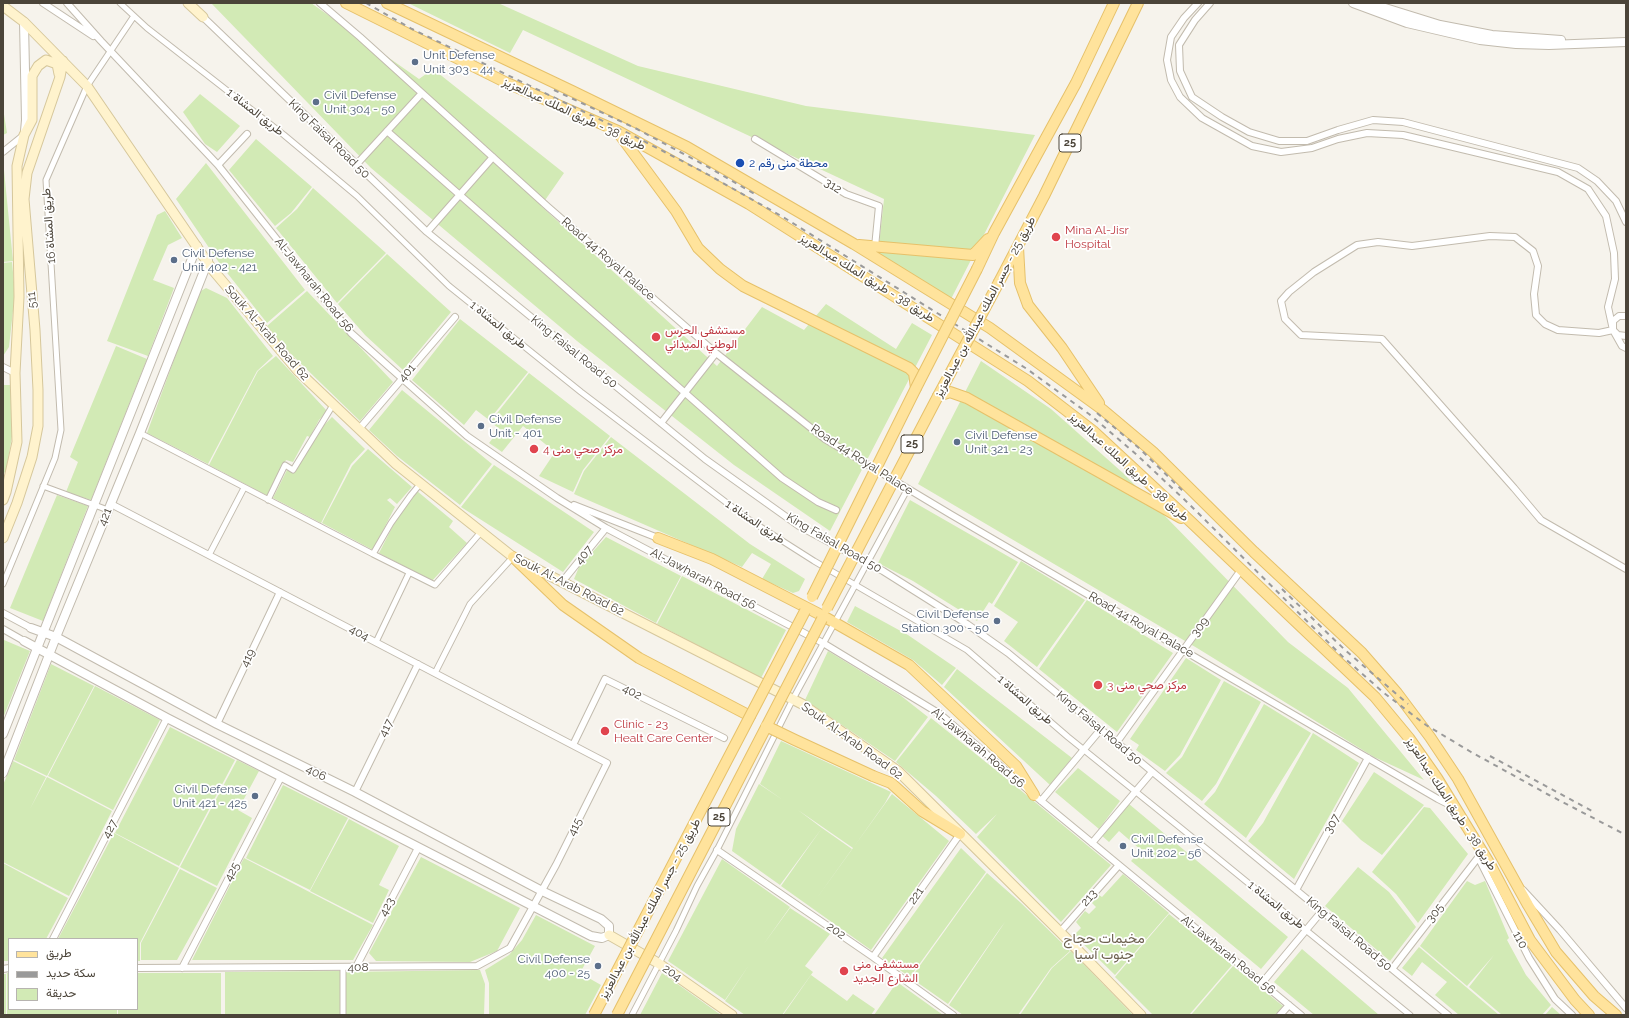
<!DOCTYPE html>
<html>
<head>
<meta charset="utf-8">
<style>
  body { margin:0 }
  #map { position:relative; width:1629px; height:1018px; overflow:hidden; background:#f6f3ec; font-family:Raleway,Vazirmatn,sans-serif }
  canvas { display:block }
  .frame { position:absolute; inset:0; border:4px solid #4b4439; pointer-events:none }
  .legend { position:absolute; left:8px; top:938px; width:130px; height:72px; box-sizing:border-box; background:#fff; border:1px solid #b7b4b0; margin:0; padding:5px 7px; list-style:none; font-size:12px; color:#4b4439 }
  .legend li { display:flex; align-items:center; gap:8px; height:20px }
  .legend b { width:20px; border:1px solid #b7b4b0 }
</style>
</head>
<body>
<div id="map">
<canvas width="1629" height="1018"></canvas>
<div class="frame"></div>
<ul class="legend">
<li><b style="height:5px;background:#ffe39c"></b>طريق</li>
<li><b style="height:5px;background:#9a9a9a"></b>سكة حديد</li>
<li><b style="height:11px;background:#d2eab5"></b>حديقة</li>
</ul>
</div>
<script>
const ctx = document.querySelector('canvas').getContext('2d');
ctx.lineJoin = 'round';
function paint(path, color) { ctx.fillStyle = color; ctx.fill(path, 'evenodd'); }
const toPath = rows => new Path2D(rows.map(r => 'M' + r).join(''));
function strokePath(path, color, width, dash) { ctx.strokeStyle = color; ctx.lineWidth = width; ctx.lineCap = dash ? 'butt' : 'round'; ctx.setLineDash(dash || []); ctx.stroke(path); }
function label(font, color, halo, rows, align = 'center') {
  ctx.font = font + ' Raleway,Vazirmatn,sans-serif'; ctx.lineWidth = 3.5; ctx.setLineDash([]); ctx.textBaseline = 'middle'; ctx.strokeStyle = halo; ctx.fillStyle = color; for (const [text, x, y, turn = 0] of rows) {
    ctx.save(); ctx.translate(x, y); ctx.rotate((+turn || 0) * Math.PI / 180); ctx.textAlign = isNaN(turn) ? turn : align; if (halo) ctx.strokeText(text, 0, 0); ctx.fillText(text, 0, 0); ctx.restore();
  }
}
const green = toPath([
  [211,3,311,3,419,79,433,69,564,173,541,206,717,366,762,307,804,330,826,304,896,349,912,323,932,335,830,531,734,465,577,341,371,168],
  [408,3,498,3,638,66,806,106,1035,135,951,299,878,254,884,199,523,30,510,53],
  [200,94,240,126,217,152,205,144,183,112],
  [3,108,7,133,3,135],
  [256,139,312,187,291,213,275,226,229,170],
  [206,163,305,290,267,323,220,264,176,199],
  [4,170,13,261,3,262,3,171],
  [313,188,386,253,337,303,276,228,297,209],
  [165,211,182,238,168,245,153,280,174,288,148,356,107,341,157,215],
  [387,254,451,312,403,370,365,335,338,304],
  [12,262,15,293,9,347,3,356,3,263],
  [206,288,227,298,273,356,257,371,208,464,147,433,199,292],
  [307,291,393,382,360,421,291,354,267,326],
  [460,319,528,372,489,420,476,410,464,425,412,380],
  [116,346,147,359,91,500,66,492,78,462,70,457],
  [276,356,327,411,319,420,310,437,307,436,293,462,286,460,268,496,209,465,258,371],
  [981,361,1051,409,1123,473,1288,642,1348,688,1424,780,1374,757,1197,648,918,484],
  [529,373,610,436,583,470,573,492,539,476,555,452,523,426,502,452,489,443,500,429,490,422],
  [3,385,13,385,13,431,6,471,3,474],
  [402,390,492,464,460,505,397,456,369,430],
  [332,417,365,449,351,464,321,523,273,498,287,470,294,473,317,432],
  [611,437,750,544,805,579,799,591,793,593,762,579,771,564,752,553,742,567,574,494,584,471],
  [368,449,412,487,397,504,390,498,387,500,395,507,373,550,322,523,352,466],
  [494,465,594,532,563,572,461,507],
  [417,491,453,521,449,527,467,543,431,582,424,577,379,553,400,512],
  [57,495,88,506,43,621,10,608],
  [910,500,1018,562,992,604,989,602,977,621,913,581,878,563],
  [606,537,681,576,656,623,574,579,579,567],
  [1021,561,1085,600,1037,667,1004,641,1018,622,994,606],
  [682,576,786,630,761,678,657,624],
  [1087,600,1173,653,1117,732,1039,669],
  [855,606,908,635,956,668,942,685,913,660,847,622],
  [4,640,30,651,3,718,3,642],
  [828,651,900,695,928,717,895,761,805,700],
  [1186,658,1221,680,1180,755,1165,771,1136,750,1139,745,1130,739],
  [51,664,94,686,47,776,14,760],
  [957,669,1072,758,1050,785,944,687],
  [1224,681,1261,702,1216,784,1202,801,1166,773,1182,757],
  [95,686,160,720,113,810,48,776],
  [1264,704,1311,733,1246,838,1204,804,1215,792],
  [931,718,1018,788,999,812,1018,788,1111,865,1061,922,977,837,997,814,976,834,936,796,896,762],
  [170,727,235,760,179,866,115,833],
  [1313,733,1359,763,1294,879,1248,841,1263,823],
  [781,741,891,792,885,803,853,848,798,810,822,828,780,885,732,851,736,829,759,784,783,800,760,784],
  [237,760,259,771,238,810,252,818,217,886,180,867],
  [13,761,46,777,30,809,47,777,112,811,69,896,3,862,3,785],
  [1078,768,1120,801,1099,829,1055,792],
  [1374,772,1424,805,1382,855,1361,840,1342,821],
  [283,785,348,818,310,890,246,858],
  [892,794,949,841,871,950,781,886,822,828,852,849,814,902],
  [1129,804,1288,937,1261,969,1131,861,1141,850,1119,831,1109,842,1101,835],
  [1424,807,1430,808,1468,854,1418,923,1396,894,1372,872],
  [349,819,399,846,379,885,389,890,373,923,310,891],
  [114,833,179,868,140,943,140,961,137,961,137,939,58,939],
  [961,848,986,872,910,977,882,958],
  [421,857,520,908,497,951,470,962,376,961,369,953],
  [244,858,373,925,353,960,192,960],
  [722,859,790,907,763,945,790,908,830,934,805,966,813,972,782,1015,745,1015,725,1001,749,965,725,1000,668,961],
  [3,863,68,898,46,939,9,939,9,961,3,961],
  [1358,867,1389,892,1416,927,1390,961,1325,906],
  [180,869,217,888,177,960,141,960,141,943],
  [987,873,1021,903,1070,951,1051,968,1018,1015,963,1015,949,1005,1005,922,999,930,948,1004,911,978,964,904],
  [1123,874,1169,913,1115,975,1074,935,1081,928,1076,922,1085,911,1089,914,1096,907,1092,903,1099,895,1102,897],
  [1467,881,1475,885,1485,881,1509,938,1507,940,1526,975,1551,1005,1542,1015,1502,1015,1469,987,1494,955,1467,986,1420,946],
  [1169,914,1232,965,1189,1015,1153,1015,1115,977],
  [536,915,595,946,580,973,601,985,585,1015,489,1015,489,983,485,970,509,955,522,940],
  [1419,947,1499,1015,1459,1015,1435,995,1447,982,1422,962,1412,976,1402,968],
  [1302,949,1379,1015,1314,1015,1274,982],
  [1071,951,1133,1015,1020,1015,1052,968],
  [1233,966,1283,1006,1275,1015,1191,1015],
  [480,970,485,984,484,1015,345,1015,345,972],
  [340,971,340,1015,225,1015,225,972],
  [7,973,9,973,9,1009,117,1009,117,1015,7,1015],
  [137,973,221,973,221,1015,118,1015,118,1009,137,1009],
  [662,973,721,1015,640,1015],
  [3,974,6,974,6,1015,3,1015],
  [811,975,847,1001,853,994,875,1009,871,1015,783,1015],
  [897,982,943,1015,874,1015],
  [1552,1007,1561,1015,1545,1015]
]);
const pedestrian = toPath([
  [120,3,147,28,284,135,357,196,449,286,581,392,748,519,814,561,967,650,1068,737,1182,829,1410,1015],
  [140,433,373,554,391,523,411,495,421,483],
  [43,486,108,510],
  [268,500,285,465,293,470,333,405],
  [373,554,435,585,481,532],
  [209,555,244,488],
  [3,584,55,458,61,430,46,180,87,86,134,16],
  [376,642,409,573],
  [435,673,470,604,513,557],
  [343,1015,343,967],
  [632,1015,676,931,697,886,717,850,793,699,907,490]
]);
const minor = toPath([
  [43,3,93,36],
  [67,3,101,41,218,165,351,333,467,436,557,498,606,528,823,643,940,714,1034,795,1301,1015],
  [320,3,360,37,548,207,716,353,825,439,950,514,1438,799,1452,806],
  [1198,3,1184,18,1171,37,1167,60,1171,80,1180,97,1202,118,1252,146,1281,152,1312,148,1338,139,1367,133,1403,135,1558,172,1588,189,1606,216,1614,253,1615,279,1608,307,1613,330,1622,346,1626,348],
  [1210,3,1195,20,1179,45,1180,71,1192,97,1222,117,1249,132,1279,141,1307,141,1338,130,1373,120,1403,122,1578,168,1597,181,1616,201,1626,222],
  [203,17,427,232,705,459,799,526,883,571,967,624,1008,653,1448,1015],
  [387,131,782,478,818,502,836,510],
  [755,139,846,194,879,206,875,247],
  [3,152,24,135],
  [218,165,247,134],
  [356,165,422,93],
  [427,232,493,157],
  [1626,316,1619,316,1613,321,1613,330,1618,335,1626,336],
  [1613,330,1599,333,1558,330,1545,324,1536,315,1534,294,1538,266,1533,251,1515,237,1490,236,1412,246,1378,242,1357,245,1314,272,1289,292,1281,301,1285,319,1301,335,1382,339,1514,488,1541,520,1626,569],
  [3,367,15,373],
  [661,423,716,353],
  [359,429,455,317],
  [111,504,607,763,556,865,510,948,477,966,137,968],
  [574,505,658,538],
  [562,582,606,528],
  [3,613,31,628],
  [3,629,24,641],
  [217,724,280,592],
  [1117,742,1241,570],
  [573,745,605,679,724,738],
  [355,792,418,664],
  [1041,801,1101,729],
  [1092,843,1152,772],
  [717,850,873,957,953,1015],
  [1478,857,1529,958,1555,999,1572,1015],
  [1296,890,1368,758],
  [1523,890,1560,930,1626,1008],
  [1060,932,1119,865],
  [53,939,167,718],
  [873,957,960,834],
  [356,967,418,848],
  [182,968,281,777],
  [3,969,9,968],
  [1392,969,1480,855],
  [1262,983,1322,911],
  [1280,1015,1289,1005]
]);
const tertiary = toPath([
  [1353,3,1407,23,1480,40,1516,44,1549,45,1626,42],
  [1369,3,1440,25,1492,35,1561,40],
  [24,22,26,120,25,131],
  [24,641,167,718,591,936,602,938,609,935,609,926,601,919,542,891,355,792,217,724,56,637,31,628],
  [3,734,197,246],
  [3,773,56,637,140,433,208,261]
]);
const secondary = toPath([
  [188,3,203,17],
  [3,6,24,22,87,86,212,269,298,371,396,464,513,557,802,704,898,771,1060,932,1141,1015],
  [3,500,6,492,17,442,15,373,19,297,17,166,24,135,32,120,32,76,38,66,46,60,57,64,59,74],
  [3,538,17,503,32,457,38,426,38,390,35,330,24,199,27,173,60,77,63,61],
  [609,935,658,963,732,1015]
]);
const primary = toPath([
  [346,3,507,83,618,131,749,204,1028,381,1093,431,1191,522,1375,697,1409,738,1437,778,1491,866,1530,940,1575,1000,1589,1015],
  [387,3,572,91,687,147,854,244,990,328,1103,410,1153,452,1254,552,1362,653,1397,693,1430,737,1458,779,1528,905,1556,952,1594,996,1616,1015],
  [620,135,676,211,698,248,720,269,743,286,909,368,914,373,916,388],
  [859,245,973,255,988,239],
  [1018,247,1020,283,1028,305,1062,348,1099,403],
  [977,269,994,233,1076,83,1114,3],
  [999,282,1044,196,1138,3],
  [938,396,950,392,967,398,1181,518],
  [658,538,712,559,823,616,909,665,1016,766,1034,795],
  [513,557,563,605,639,658,750,716],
  [873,776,891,783,922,811,960,834]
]);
const rail = toPath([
  [366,3,412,29,634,136,707,174,783,217,1027,369,1089,414,1137,455,1188,503,1342,656,1384,693,1426,725,1471,752,1549,795,1626,835],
  [554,90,637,129,710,168,758,196],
  [1097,413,1140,449,1184,492],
  [1282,589,1345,650,1408,704],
  [1490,756,1594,812]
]);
const primaryBridge = toPath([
  [812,597,916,388,977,269],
  [827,608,938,396,999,282],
  [766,726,795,740,873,776],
  [594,1015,805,611],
  [617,1015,822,619]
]);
const markers = [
  [415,62,4,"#5c6f8a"],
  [316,102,4,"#5c6f8a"],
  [740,163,5,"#1a4fb4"],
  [1056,237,5,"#e0444e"],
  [174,260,4,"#5c6f8a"],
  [656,337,5,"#e0444e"],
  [481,426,4,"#5c6f8a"],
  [957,442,4,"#5c6f8a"],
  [534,449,5,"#e0444e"],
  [997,621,4,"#5c6f8a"],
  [1098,685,5,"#e0444e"],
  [605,731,5,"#e0444e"],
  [255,796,4,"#5c6f8a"],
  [1123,846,4,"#5c6f8a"],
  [598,966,4,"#5c6f8a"],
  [844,971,5,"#e0444e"]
];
const shields = [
  [1070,143,22],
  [912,444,22],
  [719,817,22]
];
const shieldNames = [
  ["25",1070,143],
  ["25",912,444],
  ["25",719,817]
];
const serviceNames = [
  ["Unit Defense",423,55],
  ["Unit 303 - 44",423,69],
  ["Civil Defense",324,95],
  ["Unit 304 - 50",324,109],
  ["Civil Defense",182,253],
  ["Unit 402 - 421",182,267],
  ["Civil Defense",489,419],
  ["Unit - 401",489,433],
  ["Civil Defense",965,435],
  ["Unit 321 - 23",965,449],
  ["Civil Defense",989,614,"right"],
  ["Station 300 - 50",989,628,"right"],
  ["Civil Defense",247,789,"right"],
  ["Unit 421 - 425",247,803,"right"],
  ["Civil Defense",1131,839],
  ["Unit 202 - 56",1131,853],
  ["Civil Defense",590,959,"right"],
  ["400 - 25",590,973,"right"]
];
const streetNames = [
  ["طريق المشاة 1",255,112,38],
  ["طريق 38 - طريق الملك عبدالعزيز",574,114,25],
  ["King Faisal Road 50",329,139,44],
  ["312",833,186,32],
  ["طريق المشاة 16",49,226,-94],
  ["Road 44 Royal Palace",608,259,41],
  ["طريق 38 - طريق الملك عبدالعزيز",867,278,32],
  ["Al-Jawharah Road 56",314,285,51],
  ["511",32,300,-95],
  ["طريق 25 - جسر الملك عبدالله بن عبدالعزيز",985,307,-62],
  ["طريق المشاة 1",498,325,39],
  ["Souk Al-Arab Road 62",267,333,49],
  ["King Faisal Road 50",574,352,39],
  ["401",407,373,-49],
  ["Road 44 Royal Palace",862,460,33],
  ["طريق 38 - طريق الملك عبدالعزيز",1129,467,42],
  ["421",105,517,-68],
  ["طريق المشاة 1",755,522,34],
  ["King Faisal Road 50",834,543,30],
  ["407",584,555,-51],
  ["Al-Jawharah Road 56",703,579,28],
  ["Souk Al-Arab Road 62",569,585,27],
  ["Road 44 Royal Palace",1141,625,30],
  ["309",1200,627,-54],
  ["404",359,633,28],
  ["419",248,658,-65],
  ["402",632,692,27],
  ["طريق المشاة 1",1025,700,41],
  ["417",386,728,-64],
  ["King Faisal Road 50",1099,728,40],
  ["Souk Al-Arab Road 62",852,741,36],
  ["Al-Jawharah Road 56",978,748,40],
  ["406",316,773,26],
  ["طريق 38 - طريق الملك عبدالعزيز",1451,804,57],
  ["307",1332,824,-61],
  ["415",575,827,-64],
  ["427",110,829,-63],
  ["425",232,872,-63],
  ["221",916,896,-55],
  ["213",1089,898,-49],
  ["طريق المشاة 1",1276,905,39],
  ["423",387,907,-63],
  ["طريق 25 - جسر الملك عبدالله بن عبدالعزيز",650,909,-62],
  ["305",1435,913,-52],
  ["202",836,931,35],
  ["King Faisal Road 50",1349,934,40],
  ["110",1520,940,63],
  ["Al-Jawharah Road 56",1228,955,39],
  ["408",358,967],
  ["204",672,973,35]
];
const transitNames = [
  ["محطة منى رقم 2",749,163]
];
const healthNames = [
  ["Mina Al-Jisr",1065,230],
  ["Hospital",1065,244],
  ["مستشفى الحرس",665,330],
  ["الوطني الميداني",665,344],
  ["مركز صحي منى 4",543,449],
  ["مركز صحي منى 3",1107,685],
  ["Clinic - 23",614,724],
  ["Healt Care Center",614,738],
  ["مستشفى منى",853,964],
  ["الشارع الجديد",853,978]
];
const quarterNames = [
  ["مخيمات حجاج",1104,939],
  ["جنوب آسيا",1104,955]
];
paint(green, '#d2eab5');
strokePath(pedestrian, '#c2bbae', 7);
strokePath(minor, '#c2bbae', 8);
strokePath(tertiary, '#c2bbae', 10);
strokePath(secondary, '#d6c79b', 11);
strokePath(primary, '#e6c16a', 12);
strokePath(pedestrian, '#fff', 5);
strokePath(minor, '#fff', 6);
strokePath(tertiary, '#fff', 8);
strokePath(secondary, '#fff3cd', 9);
strokePath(primary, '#ffe39c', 10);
strokePath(rail, '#9a9a9a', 2, [5, 5]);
strokePath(primaryBridge, '#e6c16a', 12, []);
strokePath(primaryBridge, '#ffe39c', 10);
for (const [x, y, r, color] of markers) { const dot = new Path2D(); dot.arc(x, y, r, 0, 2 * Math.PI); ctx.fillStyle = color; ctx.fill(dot); strokePath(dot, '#fff', 1.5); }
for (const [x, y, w] of shields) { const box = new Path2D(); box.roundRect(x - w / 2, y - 9, w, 18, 3); ctx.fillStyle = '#fff'; ctx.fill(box); strokePath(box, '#4b4439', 1); }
label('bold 11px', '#4b4439', null, shieldNames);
label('12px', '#4e5e75', '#fff', serviceNames, 'left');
label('12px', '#4b4439', '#fff', streetNames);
label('12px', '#164399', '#fff', transitNames, 'left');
label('12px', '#be3a42', '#fff', healthNames, 'left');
label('14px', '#6e6250', '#fff', quarterNames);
</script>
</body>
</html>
